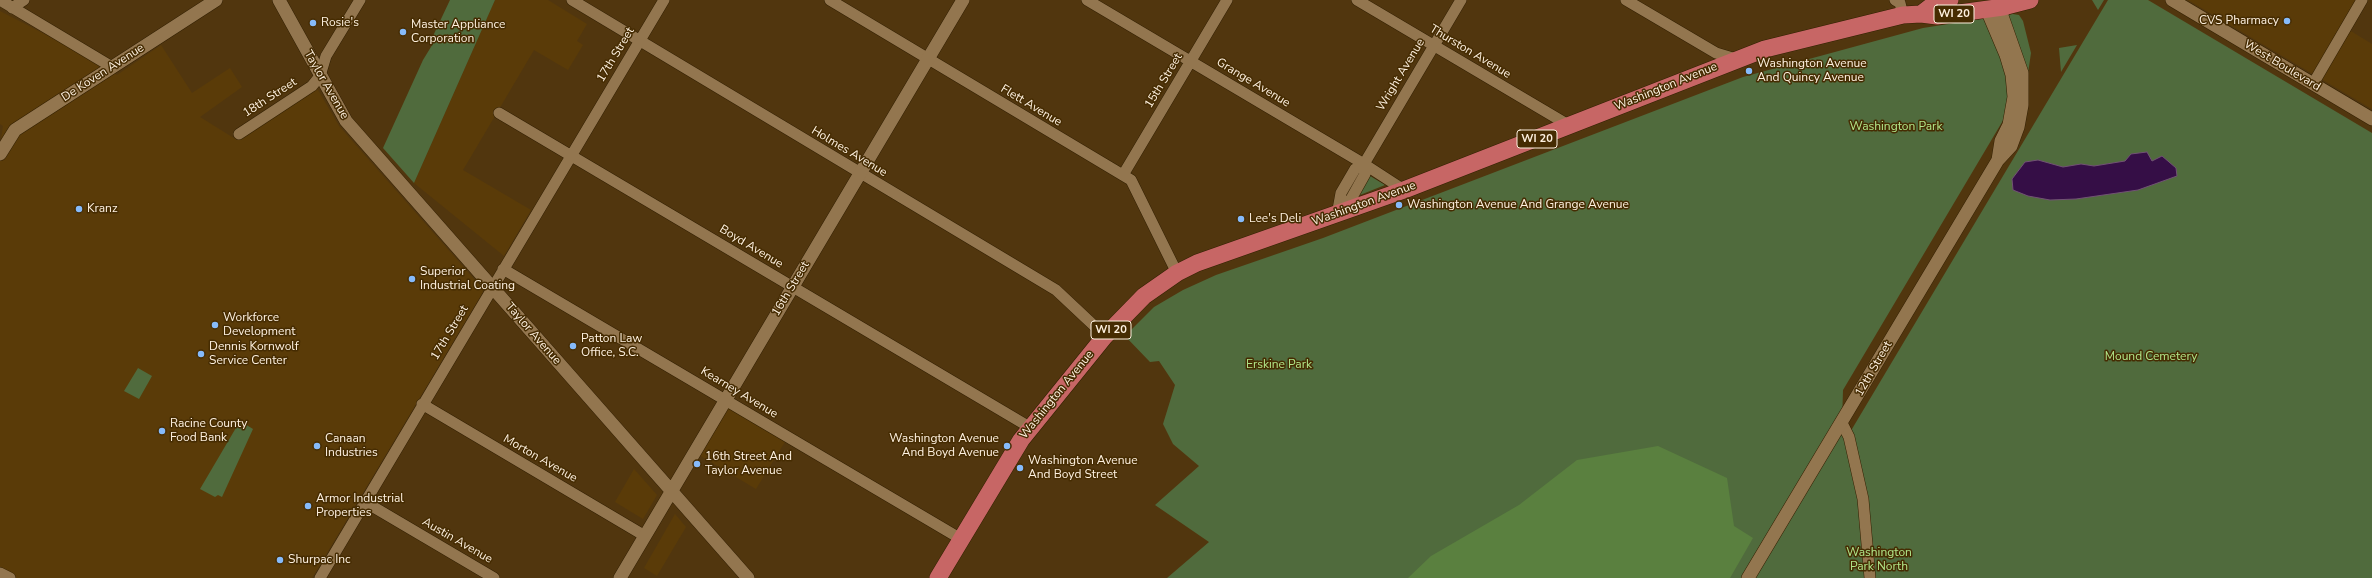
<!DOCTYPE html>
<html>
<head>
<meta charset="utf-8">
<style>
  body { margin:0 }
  canvas { display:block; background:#51360e }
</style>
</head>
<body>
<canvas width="2372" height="578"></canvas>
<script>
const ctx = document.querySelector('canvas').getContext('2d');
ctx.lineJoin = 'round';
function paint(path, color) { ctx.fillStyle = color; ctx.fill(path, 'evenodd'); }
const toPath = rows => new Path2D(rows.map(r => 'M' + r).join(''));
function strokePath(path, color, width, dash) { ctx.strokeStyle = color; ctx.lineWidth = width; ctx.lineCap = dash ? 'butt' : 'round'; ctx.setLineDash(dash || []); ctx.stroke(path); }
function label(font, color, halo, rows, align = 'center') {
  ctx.font = font + ' "Nunito Sans",sans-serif'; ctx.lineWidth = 3; ctx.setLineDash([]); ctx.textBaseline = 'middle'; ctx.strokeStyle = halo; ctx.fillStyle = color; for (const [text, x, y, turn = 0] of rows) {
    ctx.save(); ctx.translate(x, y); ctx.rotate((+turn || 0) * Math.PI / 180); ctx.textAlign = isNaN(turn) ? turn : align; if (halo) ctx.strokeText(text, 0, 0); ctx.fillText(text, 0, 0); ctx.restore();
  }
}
const built = toPath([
  [495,0,548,0,587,24,577,41,583,45,568,70,534,50,463,170,531,210,504,256,414,183],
  [2188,0,2356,0,2341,25,2372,44,2372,109],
  [0,11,87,56,117,75,161,45,192,93,230,68,242,87,200,117,237,140,315,90,318,90,339,126,482,288,483,292,312,578,0,578,0,146,3,126,0,124],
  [725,400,788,437,756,489,694,452],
  [634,469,657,495,643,519,615,502],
  [675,514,686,527,657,576,644,568]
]);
const green = toPath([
  [450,0,495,0,414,183,383,148,423,60,434,42,433,36],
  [2092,0,2104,0,2098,10],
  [2108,0,2148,0,2372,133,2372,578,1167,578,1209,542,1155,505,1199,466,1173,444,1163,424,1175,385,1159,361,1150,362,1125,336,1154,307,1183,290,1216,275,1323,238,1743,77,1923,28,2013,14,2019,15,2023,21,2031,53,2027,80,1843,390,1842,423,1846,439],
  [2077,45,2061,72,2059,48],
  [1370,176,1385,185,1360,195,1360,194],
  [138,368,152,376,139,399,124,391],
  [240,421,253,429,222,497,218,495,215,497,200,489]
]);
const forest = toPath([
  [1658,446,1727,478,1734,526,1753,538,1730,578,1408,578,1431,556,1519,505,1577,460]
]);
const water = toPath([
  [2147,152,2152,161,2162,156,2176,168,2177,176,2138,190,2076,199,2050,200,2028,196,2013,190,2012,179,2025,162,2038,160,2063,167,2081,164,2094,166,2125,161,2131,154,2147,152]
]);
const minor = toPath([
  [0,0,112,67],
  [572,0,1056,290,1105,336],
  [830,0,1131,180,1177,273],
  [1087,0,1364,164,1404,190],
  [1357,0,1570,126],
  [1626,0,1716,53,1736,59],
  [1895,0,1900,3,1903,15],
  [12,8,24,0],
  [2313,84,2362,0],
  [499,113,1031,428],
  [239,134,312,86,320,76,326,56,360,0],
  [1123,175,1227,0],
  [1341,210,1351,199,1365,174,1364,164],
  [1337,215,1341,193,1355,169,1364,164,1461,0],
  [503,269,961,539],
  [422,404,645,536],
  [1842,423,1849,437,1863,499,1870,578],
  [365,502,494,578],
  [0,573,10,578],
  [320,578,664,0]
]);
const tertiary = toPath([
  [279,0,346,121,748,578],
  [2172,0,2372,119],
  [1987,10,2006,55,2012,75,2014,97,2009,125,2001,141,1998,160],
  [0,154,15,130,216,0],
  [620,578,963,0],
  [1748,578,1998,160,2011,146,2018,127,2022,105,2022,73,2002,16,2003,7]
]);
const primary = toPath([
  [1921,14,1934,4,1950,0],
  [938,578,1021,440,1105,336,1144,296,1177,273,1197,263,1404,190,1765,49,1903,15,1921,14,1937,16,2003,7,2030,0]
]);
const markers = [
  [2287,21,4,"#86bbfb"],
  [313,23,4,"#86bbfb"],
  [403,32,4,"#86bbfb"],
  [1749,71,4,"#86bbfb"],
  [1399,205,4,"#86bbfb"],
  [79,209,4,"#86bbfb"],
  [1241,219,4,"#86bbfb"],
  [412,279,4,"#86bbfb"],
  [215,325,4,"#86bbfb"],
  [573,346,4,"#86bbfb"],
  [201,354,4,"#86bbfb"],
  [162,431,4,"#86bbfb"],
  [317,446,4,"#86bbfb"],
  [1007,446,4,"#86bbfb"],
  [697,464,4,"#86bbfb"],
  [1020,468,4,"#86bbfb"],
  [308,506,4,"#86bbfb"],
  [280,560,4,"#86bbfb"]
];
const shields = [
  [1954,14,40],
  [1537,139,40],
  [1111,330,40]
];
const shieldNames = [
  ["WI 20",1954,14],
  ["WI 20",1537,139],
  ["WI 20",1111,330]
];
const poiNames = [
  ["CVS Pharmacy",2279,21,"right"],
  ["Rosie's",321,23],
  ["Master Appliance",411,25],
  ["Corporation",411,39],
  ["Washington Avenue",1757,64],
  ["And Quincy Avenue",1757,78],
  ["Washington Avenue And Grange Avenue",1407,205],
  ["Kranz",87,209],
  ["Lee's Deli",1249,219],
  ["Superior",420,272],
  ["Industrial Coating",420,286],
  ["Workforce",223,318],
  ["Development",223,332],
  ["Patton Law",581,339],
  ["Office, S.C.",581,353],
  ["Dennis Kornwolf",209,347],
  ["Service Center",209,361],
  ["Racine County",170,424],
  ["Food Bank",170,438],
  ["Canaan",325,439],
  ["Industries",325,453],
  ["Washington Avenue",999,439,"right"],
  ["And Boyd Avenue",999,453,"right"],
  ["16th Street And",705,457],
  ["Taylor Avenue",705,471],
  ["Washington Avenue",1028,461],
  ["And Boyd Street",1028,475],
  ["Armor Industrial",316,499],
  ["Properties",316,513],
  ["Shurpac Inc",288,560]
];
const streetNames = [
  ["Thurston Avenue",1470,52,31],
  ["17th Street",616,55,-59],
  ["West Boulevard",2282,66,31],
  ["De Koven Avenue",103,73,-33],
  ["Wright Avenue",1401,75,-59],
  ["15th Street",1164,81,-59],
  ["Grange Avenue",1253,83,31],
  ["Taylor Avenue",326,85,60],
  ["Washington Avenue",1666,87,-22],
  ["18th Street",270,98,-33],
  ["Flett Avenue",1031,106,31],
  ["Holmes Avenue",849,152,31],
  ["Washington Avenue",1364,204,-20],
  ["Boyd Avenue",751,247,31],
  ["16th Street",791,289,-59],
  ["17th Street",450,333,-59],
  ["Taylor Avenue",533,334,49],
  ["12th Street",1874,369,-60],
  ["Kearney Avenue",739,393,31],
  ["Washington Avenue",1057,395,-51],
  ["Morton Avenue",540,459,30],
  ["Austin Avenue",457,541,30]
];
const parkNames = [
  ["Washington Park",1896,127],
  ["Mound Cemetery",2151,357],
  ["Erskine Park",1279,365],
  ["Washington",1879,553],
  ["Park North",1879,567]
];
paint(built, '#5a3b08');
paint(green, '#506b3d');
paint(forest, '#5a803f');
paint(water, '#350e46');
strokePath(water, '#715274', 1);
strokePath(minor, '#321f01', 12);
strokePath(tertiary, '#321f01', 14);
strokePath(primary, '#321f01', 18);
strokePath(minor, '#93764f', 11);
strokePath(tertiary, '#93764f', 13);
strokePath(primary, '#c76665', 17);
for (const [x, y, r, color] of markers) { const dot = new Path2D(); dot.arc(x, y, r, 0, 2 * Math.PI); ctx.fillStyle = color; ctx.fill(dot); strokePath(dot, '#462c02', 1.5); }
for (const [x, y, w] of shields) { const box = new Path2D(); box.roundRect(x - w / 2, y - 9, w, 18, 3); ctx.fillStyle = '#462c02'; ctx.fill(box); strokePath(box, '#fef1e0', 1); }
label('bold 11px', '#fef1e0', null, shieldNames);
label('12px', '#fef1e0', '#462c02', poiNames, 'left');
label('12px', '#fef1e0', '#462c02', streetNames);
label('12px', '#b0e68a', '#462c02', parkNames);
</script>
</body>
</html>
